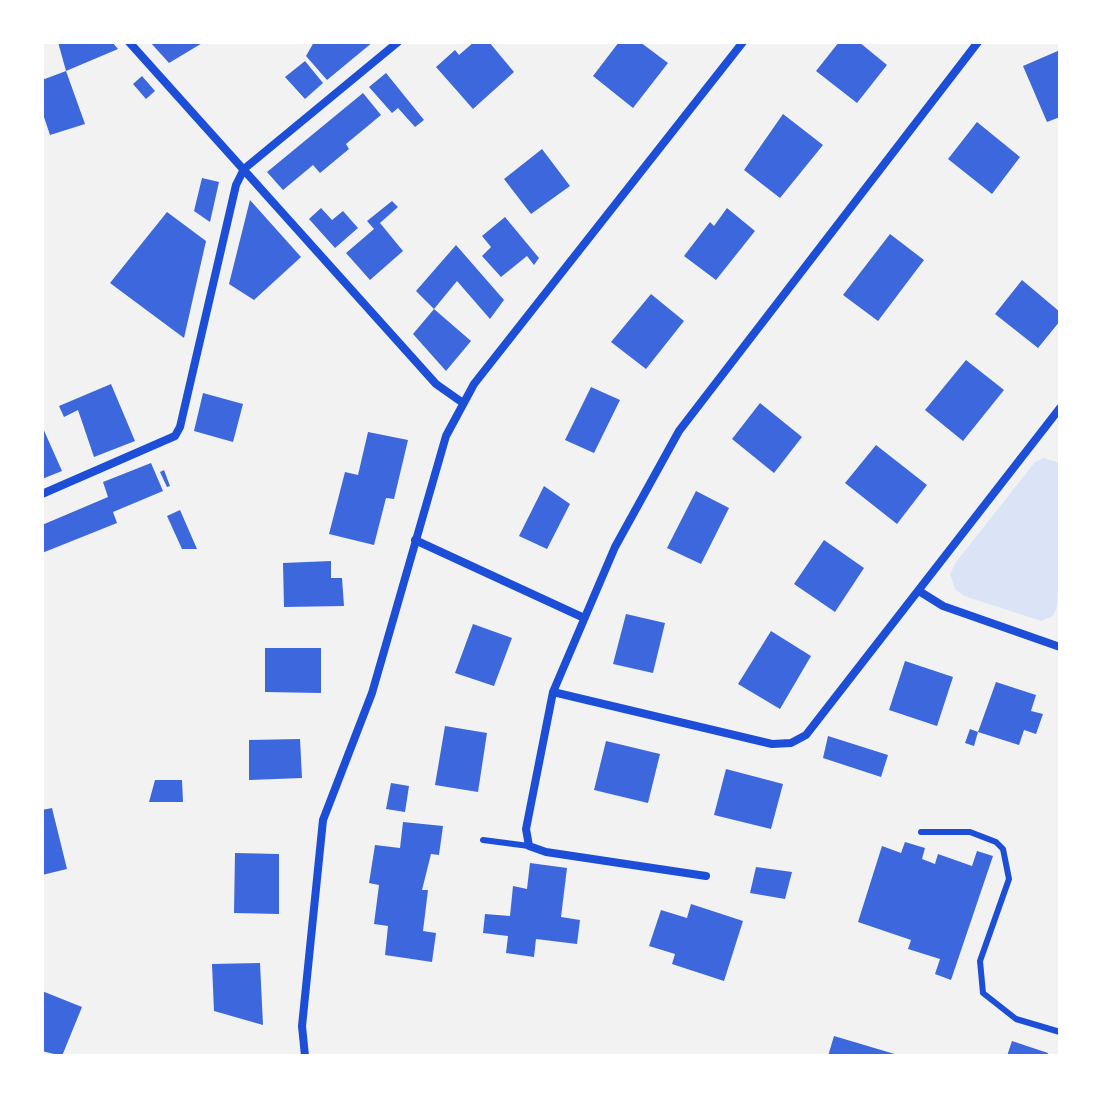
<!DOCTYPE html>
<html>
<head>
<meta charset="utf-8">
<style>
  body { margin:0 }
  #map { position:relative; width:1102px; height:1098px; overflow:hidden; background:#f2f2f2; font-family:"Titillium Web",sans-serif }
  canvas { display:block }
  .frame { position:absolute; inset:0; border:44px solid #fff; pointer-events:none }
</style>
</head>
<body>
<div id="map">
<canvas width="1102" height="1098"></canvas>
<div class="frame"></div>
</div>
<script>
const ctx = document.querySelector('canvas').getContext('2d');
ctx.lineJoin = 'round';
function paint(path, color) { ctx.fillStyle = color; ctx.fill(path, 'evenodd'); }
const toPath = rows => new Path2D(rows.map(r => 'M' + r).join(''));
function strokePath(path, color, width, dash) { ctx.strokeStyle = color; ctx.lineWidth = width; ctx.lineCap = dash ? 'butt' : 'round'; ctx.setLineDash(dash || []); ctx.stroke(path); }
const green = toPath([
  [1044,458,1060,463,1060,552,1057,606,1053,616,1041,621,964,596,955,589,950,574,956,562,1035,462]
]);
const building = toPath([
  [58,42,112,42,118,49,66,71],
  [150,42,204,42,169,63],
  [314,42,373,42,327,80,306,56],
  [474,42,489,42,514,72,473,109,436,67,455,50,459,55],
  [619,42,640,42,668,63,633,108,593,76],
  [839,42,859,42,887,65,857,103,816,71],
  [1060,50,1060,117,1047,122,1023,66],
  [305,61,323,83,305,99,285,77],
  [66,71,85,124,50,135,42,111,42,80],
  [386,73,424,120,415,127,398,108,392,113,369,87],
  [142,76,155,91,146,99,133,84],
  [363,93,381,115,346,144,349,149,320,173,313,165,283,190,267,172],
  [783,114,823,145,780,198,744,170],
  [977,122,1020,157,992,194,948,159],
  [542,149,570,186,531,214,504,179],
  [202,178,219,182,210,222,194,211],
  [250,200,301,257,254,300,229,284],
  [392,201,398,207,380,223,403,251,370,280,346,253,374,229,367,221],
  [321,208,332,220,343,211,358,228,335,248,309,219],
  [727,208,755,231,716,280,684,256,710,222,714,226],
  [167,212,206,241,184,338,110,283],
  [505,217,539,258,534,265,527,256,501,277,482,256,491,247,482,236],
  [890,234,924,260,878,321,843,295],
  [456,245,504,300,490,319,457,281,434,309,471,341,446,371,413,334,434,309,416,291],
  [1022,280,1060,312,1060,321,1038,348,995,314],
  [651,294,684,321,646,369,611,342],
  [966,360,1004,390,963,441,925,410],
  [111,384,135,441,94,457,78,410,64,417,59,406],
  [591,387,620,400,594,453,565,440],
  [203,393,243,404,233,442,194,431],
  [760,403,802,437,774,473,732,439],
  [42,426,62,471,42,479],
  [368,432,408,440,394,499,386,498,374,545,329,534,345,472,358,475],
  [876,445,927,485,897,524,845,483],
  [151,463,163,491,113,512,117,523,42,553,42,525,108,497,103,482],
  [164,470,170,486,167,487,160,472],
  [544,486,570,504,547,549,519,536],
  [696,491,729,508,701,564,667,548],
  [180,510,197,549,182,549,167,516],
  [824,540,864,568,835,612,794,584],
  [331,561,331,578,342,578,344,606,284,607,283,563],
  [626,614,665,623,653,673,613,664],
  [473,624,512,638,494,686,455,673],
  [771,631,811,656,780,709,738,684],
  [265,648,321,648,321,693,265,692],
  [905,661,953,677,937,726,889,710],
  [996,682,1036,695,1031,711,1043,714,1036,734,1024,730,1019,745,978,732],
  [445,726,487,733,478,792,435,785],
  [970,729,978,732,974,746,965,743],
  [828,736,888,755,881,777,823,758],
  [300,739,302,778,249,780,249,740],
  [606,741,660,754,648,803,594,790],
  [726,769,783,784,771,829,714,815],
  [155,780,182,780,183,802,149,802],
  [391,783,409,786,405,812,386,809],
  [52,808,67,869,42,875,42,810],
  [403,822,443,826,439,855,431,854,422,890,428,890,423,931,436,933,432,962,385,955,388,926,374,924,379,885,369,883,375,845,400,848],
  [905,842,925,848,922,859,935,864,938,854,972,866,977,851,993,856,951,980,935,974,940,959,908,949,911,940,858,922,882,846,901,853],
  [235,853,279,854,279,914,234,913],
  [530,863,567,868,561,917,580,920,577,944,536,939,534,957,506,953,508,936,483,933,485,914,510,916,513,886,527,889],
  [756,867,792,872,785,899,750,893],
  [691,904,743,921,724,981,672,964,675,954,649,946,661,910,687,918],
  [260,963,263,1025,214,1011,212,964],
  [42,991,82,1007,62,1056,42,1051],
  [834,1036,898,1055,897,1056,828,1056],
  [1012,1041,1048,1053,1047,1056,1007,1056]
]);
const service = toPath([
  [921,832,970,832,996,842,1003,849,1009,879,980,961,983,993,1016,1019,1060,1032],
  [483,840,529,846]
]);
const minor = toPath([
  [129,42,436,384,463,403],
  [42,494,175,436,180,427,236,185,244,169,398,42],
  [415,540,582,617],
  [919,591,943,606,1060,647],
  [553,692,772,744,791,743,806,735,1060,408],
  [706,876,546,852,529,846,526,829,553,692,615,547,679,431,978,42],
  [305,1056,302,1026,323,820,372,693,446,436,474,384,743,42]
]);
paint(green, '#dbe4f7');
paint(building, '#3d67dc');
strokePath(service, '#1d4ed8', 6);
strokePath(minor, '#1d4ed8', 8);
</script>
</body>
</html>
